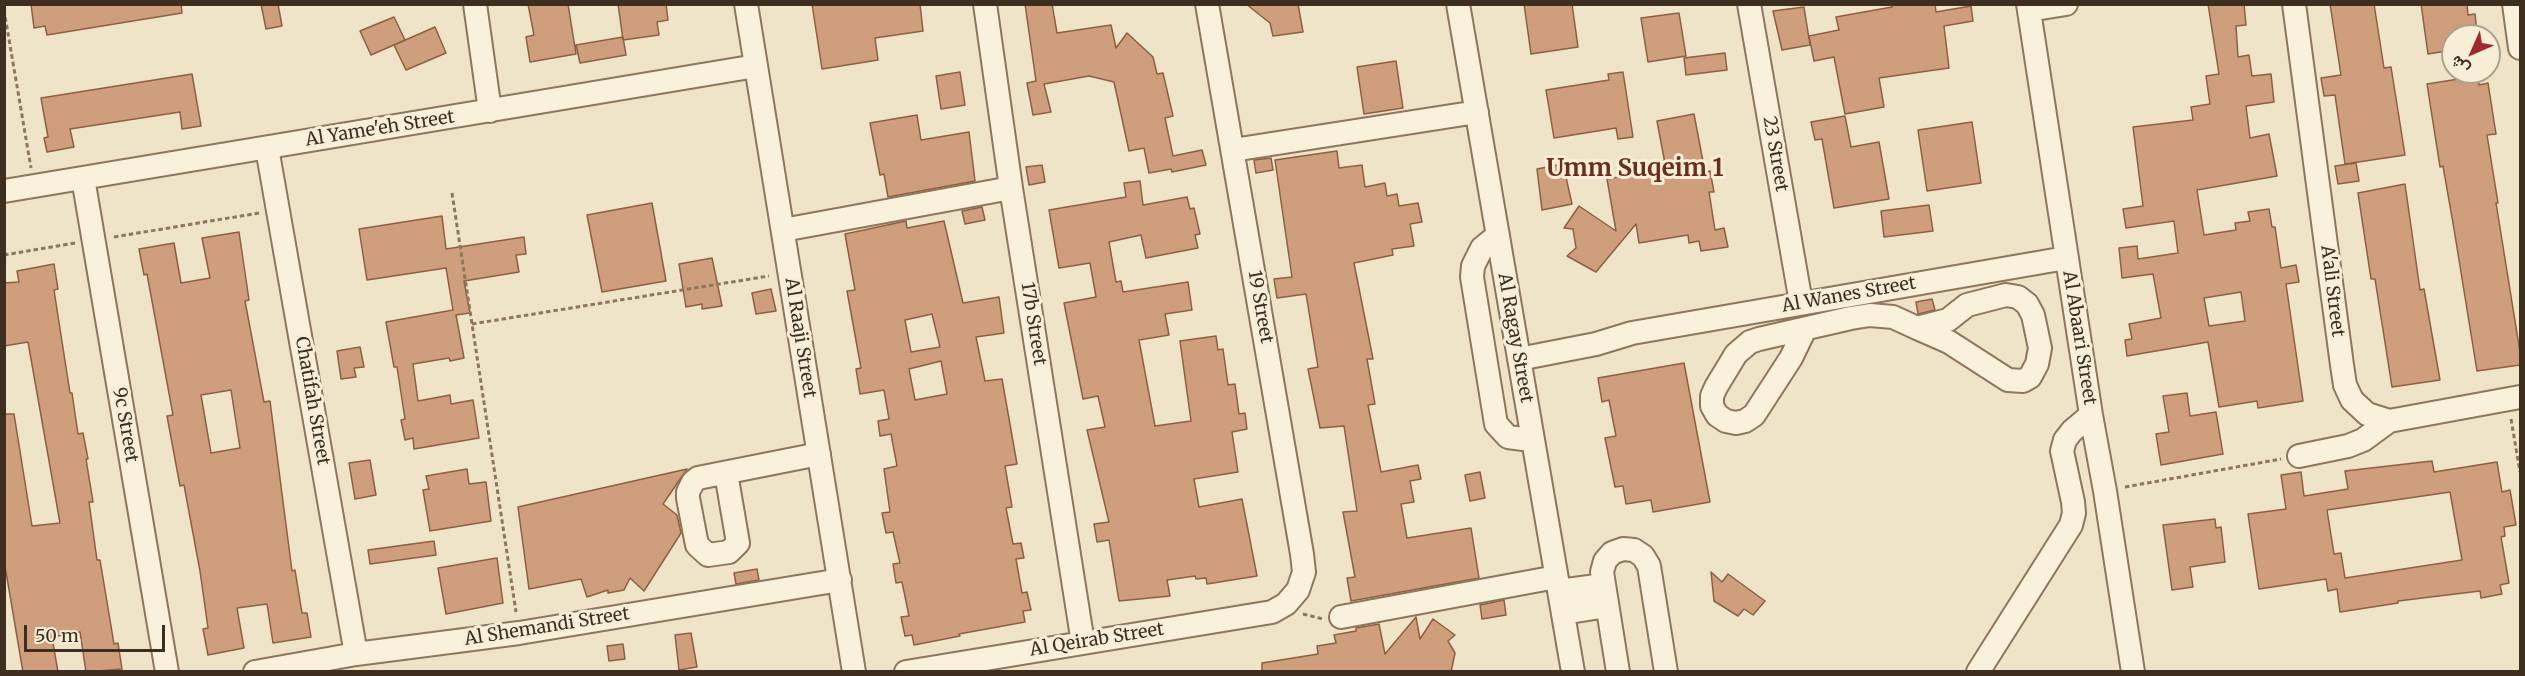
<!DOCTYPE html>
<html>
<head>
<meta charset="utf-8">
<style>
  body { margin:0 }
  #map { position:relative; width:2525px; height:676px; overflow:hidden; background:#f0e4c8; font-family:Merriweather,Vazirmatn,serif }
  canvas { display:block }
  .frame { position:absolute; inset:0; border:6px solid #3d2e20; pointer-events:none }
  .north { position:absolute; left:2441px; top:24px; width:60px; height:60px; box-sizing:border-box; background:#f7eed8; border:2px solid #ada18e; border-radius:50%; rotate:225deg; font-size:16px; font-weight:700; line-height:24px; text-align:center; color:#3d2e20 }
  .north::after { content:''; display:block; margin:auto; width:21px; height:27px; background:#9e2a2b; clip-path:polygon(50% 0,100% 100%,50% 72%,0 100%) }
  .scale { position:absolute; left:24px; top:625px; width:141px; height:27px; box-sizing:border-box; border:3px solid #3d2e20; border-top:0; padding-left:8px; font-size:18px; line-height:21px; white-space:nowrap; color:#3d2e20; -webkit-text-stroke:4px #f7eed8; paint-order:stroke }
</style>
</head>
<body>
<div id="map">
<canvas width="2525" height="676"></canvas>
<div class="frame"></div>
<div class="north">ش</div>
<div class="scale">50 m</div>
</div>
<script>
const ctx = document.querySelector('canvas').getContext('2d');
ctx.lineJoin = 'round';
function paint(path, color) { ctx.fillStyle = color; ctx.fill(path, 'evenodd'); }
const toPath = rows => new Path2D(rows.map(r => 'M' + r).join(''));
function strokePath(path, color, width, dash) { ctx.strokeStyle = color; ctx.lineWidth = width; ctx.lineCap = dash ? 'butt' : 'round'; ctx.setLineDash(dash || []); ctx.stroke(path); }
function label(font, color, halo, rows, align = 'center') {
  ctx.font = font + ' Merriweather,serif'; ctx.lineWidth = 6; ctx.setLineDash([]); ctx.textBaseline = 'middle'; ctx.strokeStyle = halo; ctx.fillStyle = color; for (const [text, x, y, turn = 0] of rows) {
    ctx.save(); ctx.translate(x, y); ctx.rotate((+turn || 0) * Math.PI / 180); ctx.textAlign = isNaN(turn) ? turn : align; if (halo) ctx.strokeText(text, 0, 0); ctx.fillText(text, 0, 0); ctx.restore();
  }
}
const building = toPath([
  [31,4,181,4,182,13,47,35,45,26,34,28,31,4],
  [261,4,278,4,282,26,266,29,261,4],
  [528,4,568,4,576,54,530,62,526,37,534,35,528,4],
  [618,4,666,4,668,20,657,22,659,35,623,40,618,4],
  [812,4,920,4,923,31,875,38,878,60,822,69,812,4],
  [1025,4,1052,4,1057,33,1111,25,1116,48,1127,33,1153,57,1157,74,1163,73,1173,116,1165,118,1173,156,1202,150,1206,165,1172,172,1171,169,1149,173,1144,148,1129,151,1114,82,1089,76,1044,84,1051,112,1033,115,1027,83,1036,81,1025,4],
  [1246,4,1298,4,1303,32,1273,36,1270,23,1246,4],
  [1524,4,1572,4,1578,47,1531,54,1524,4],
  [1892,4,1935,4,1936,12,1971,6,1973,21,1944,26,1949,68,1879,78,1884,107,1845,114,1834,57,1814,61,1809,36,1839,30,1836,17,1892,7,1892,4],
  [2208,4,2244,4,2246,25,2236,26,2238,57,2249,55,2252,76,2271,74,2274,102,2246,106,2250,138,2269,134,2277,176,2197,190,2204,235,2236,230,2235,223,2250,221,2248,212,2269,209,2272,227,2275,227,2281,268,2296,265,2299,282,2286,284,2303,401,2258,408,2257,401,2219,407,2208,342,2127,356,2125,340,2132,339,2129,324,2161,318,2153,274,2122,278,2119,248,2137,246,2138,259,2178,253,2174,221,2126,228,2123,209,2143,206,2133,127,2193,120,2191,107,2210,104,2206,76,2219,74,2208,4],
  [2241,292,2245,321,2209,326,2204,298,2241,292],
  [2330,4,2374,4,2384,68,2391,67,2405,155,2345,164,2335,95,2324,96,2321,78,2341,75,2330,4],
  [2421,4,2467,4,2468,15,2475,14,2477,33,2471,34,2471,36,2453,36,2453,50,2428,54,2421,4],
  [1804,7,1810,45,1782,50,1773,11,1804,7],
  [1679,13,1686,56,1648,62,1641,18,1679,13],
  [394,17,405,40,371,55,360,31,394,17],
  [435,27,446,53,406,70,394,45,435,27],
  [623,37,626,55,580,63,576,45,623,37],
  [1725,53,1727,70,1686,75,1684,58,1725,53],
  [1396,61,1403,108,1364,114,1357,67,1396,61],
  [960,72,965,105,941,109,936,76,960,72],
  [1623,72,1633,137,1618,139,1616,128,1554,138,1546,90,1609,80,1608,74,1623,72],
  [192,74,201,126,182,129,180,112,70,129,74,147,47,152,44,138,48,137,41,98,192,74],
  [2478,76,2479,85,2488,83,2496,134,2487,135,2498,203,2496,203,2520,352,2520,365,2477,371,2454,229,2443,166,2440,167,2427,84,2478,76],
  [1694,114,1705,172,1710,171,1714,192,1709,192,1715,230,1724,228,1728,247,1701,251,1699,241,1689,243,1688,235,1639,243,1636,224,1596,272,1567,256,1576,248,1573,229,1564,228,1579,206,1616,231,1607,179,1666,169,1657,121,1694,114],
  [917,115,921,140,969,132,975,181,888,197,884,174,880,175,870,123,917,115],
  [1845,116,1851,147,1879,142,1889,199,1834,208,1822,139,1815,140,1811,122,1845,116],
  [1972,122,1981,183,1927,191,1918,130,1972,122],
  [1337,151,1339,168,1362,165,1365,187,1385,183,1387,196,1397,194,1399,206,1418,203,1422,222,1410,224,1414,246,1392,249,1393,255,1354,263,1373,359,1367,359,1375,404,1368,405,1381,472,1418,465,1421,479,1410,481,1414,502,1401,504,1407,538,1471,528,1479,578,1351,601,1347,578,1355,577,1343,512,1357,511,1344,426,1320,428,1308,369,1318,367,1306,294,1277,298,1274,279,1292,277,1275,160,1337,151],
  [1271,158,1273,170,1256,173,1254,160,1271,158],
  [2356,163,2359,181,2338,184,2335,166,2356,163],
  [1563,164,1572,204,1542,210,1537,169,1563,164],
  [1042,165,1045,182,1029,185,1026,167,1042,165],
  [1140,181,1143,205,1187,197,1190,209,1194,208,1200,234,1195,235,1198,248,1146,258,1141,235,1109,242,1116,282,1121,281,1123,292,1188,282,1192,310,1165,314,1169,335,1139,340,1155,426,1191,421,1180,341,1216,336,1218,350,1223,349,1228,385,1235,384,1239,414,1245,413,1247,429,1232,432,1238,472,1194,479,1199,507,1242,499,1257,576,1207,584,1206,578,1196,579,1195,576,1167,580,1170,596,1119,601,1109,540,1097,542,1094,524,1109,522,1087,430,1105,427,1098,396,1083,399,1064,303,1096,297,1090,263,1059,268,1049,210,1126,197,1124,183,1140,181],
  [2405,184,2420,290,2424,289,2440,380,2392,387,2375,279,2371,279,2358,193,2405,184],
  [652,203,666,281,602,292,587,215,652,203],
  [1929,205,1933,231,1884,237,1881,211,1929,205],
  [982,207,985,220,965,224,962,211,982,207],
  [442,216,446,249,524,237,526,254,516,255,519,272,464,281,470,313,456,315,464,358,450,361,449,358,413,364,418,401,450,395,451,404,473,400,479,438,414,449,413,438,405,440,401,420,405,419,397,367,394,367,386,322,453,310,446,268,367,280,359,229,442,216],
  [906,221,907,228,944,221,963,303,999,297,1004,333,976,337,985,381,1002,379,1017,464,1005,466,1012,507,1006,508,1013,544,1021,543,1024,558,1016,559,1022,593,1027,592,1031,610,1023,611,1025,622,959,634,960,636,914,645,912,635,905,636,901,617,909,616,902,582,896,583,893,564,900,563,893,532,886,533,882,513,890,512,884,469,897,466,891,434,880,436,878,421,889,419,884,390,860,394,856,369,861,368,847,291,855,290,845,234,906,221],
  [932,314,940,347,911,352,905,320,932,314],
  [941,361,947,394,915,400,909,369,941,361],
  [239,232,249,300,245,301,264,402,270,401,292,571,295,570,302,613,307,613,311,637,273,643,267,604,237,608,244,648,208,655,203,629,208,628,200,571,184,485,180,486,167,416,173,415,147,274,144,275,139,249,174,243,181,283,210,278,202,238,239,232],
  [231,390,240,448,211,453,201,395,231,390],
  [712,258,722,306,702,309,702,304,686,307,679,264,712,258],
  [54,264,58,289,54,290,70,393,72,393,78,434,83,433,88,459,86,459,93,502,89,502,97,560,100,560,114,644,118,643,122,669,86,672,80,632,52,637,58,672,23,672,14,619,4,560,4,414,14,414,32,526,60,523,28,342,4,346,4,283,19,282,17,271,54,264],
  [771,289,776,311,756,314,752,293,771,289],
  [1932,299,1935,310,1918,314,1916,302,1932,299],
  [360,347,364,367,354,368,356,377,341,379,337,351,360,347],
  [1684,363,1710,502,1653,512,1651,500,1626,504,1623,486,1615,487,1605,438,1616,436,1609,400,1602,402,1598,378,1684,363],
  [2187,393,2190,416,2216,412,2223,454,2161,465,2156,434,2169,432,2163,396,2187,393],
  [370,460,376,495,355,499,349,463,370,460],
  [2432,461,2434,472,2497,462,2502,492,2510,490,2516,525,2504,527,2505,536,2501,537,2509,583,2500,585,2502,594,2481,598,2480,591,2398,601,2398,603,2340,612,2337,589,2328,591,2326,579,2259,589,2248,514,2286,509,2281,475,2301,472,2304,496,2348,489,2345,471,2432,461],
  [2450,492,2462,560,2345,578,2341,553,2334,554,2327,510,2450,492],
  [467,469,469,484,486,482,491,521,430,531,423,490,429,489,426,476,467,469],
  [687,469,663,504,677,515,681,533,644,591,630,578,624,590,608,593,608,590,587,597,581,579,529,589,518,507,687,469],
  [1480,472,1485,498,1470,501,1465,475,1480,472],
  [2215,519,2216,528,2221,527,2225,562,2190,567,2193,587,2172,590,2163,525,2215,519],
  [434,541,436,555,370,564,368,550,434,541],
  [497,558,503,603,446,614,438,568,497,558],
  [757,569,759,580,736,584,734,573,757,569],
  [1711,572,1722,582,1728,574,1765,601,1753,615,1744,609,1738,616,1714,601,1711,572],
  [1504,600,1506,615,1482,619,1480,605,1504,600],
  [1416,617,1420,639,1433,619,1455,635,1448,641,1455,653,1451,672,1262,672,1262,663,1318,654,1317,646,1336,643,1334,635,1356,631,1356,628,1379,624,1385,654,1416,617],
  [691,633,697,667,679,670,675,635,691,633],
  [623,644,625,659,609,661,607,646,623,644]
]);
const path = toPath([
  [4,10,31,168],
  [452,193,516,612],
  [114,237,259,213],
  [4,255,75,243],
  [472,324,769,276],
  [2511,419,2520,472],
  [2125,487,2281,459],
  [1303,614,1323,619]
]);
const minor = toPath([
  [475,4,490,111],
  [746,4,854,672],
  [985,4,1011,188,1083,643],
  [1458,4,1573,672],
  [1749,4,1801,303],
  [2028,4,2091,415,2105,491,2133,672],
  [2294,4,2342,365,2345,385,2352,400,2367,414,2389,421,2520,397],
  [2514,4,2520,48],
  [2029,10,2066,4],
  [267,148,356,654],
  [1233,150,1477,112],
  [83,178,167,672],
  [4,191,756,66],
  [783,230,1011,188],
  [1498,235,1482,248,1473,266,1472,277,1496,424,1508,437,1523,439,1532,436],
  [2006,295,2018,297,2027,304,2033,315,2040,348,2037,364,2030,377,2023,381,2008,380,1949,342,1917,328,1948,320,1967,305,2006,295],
  [1805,329,1791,358,1754,415,1745,421,1736,423,1726,421,1717,415,1712,406,1712,396,1716,387,1736,354,1750,342,1759,339,1851,318,1870,315,1893,317,1917,328],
  [1519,359,1596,344,1632,333,2066,258],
  [2299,456,2348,446,2363,440,2389,421],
  [726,473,738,543,729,552,708,555,697,545,688,498,688,492,693,482,698,478,819,454],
  [1559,591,1604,585],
  [1563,613,1607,606],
  [1341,617,1556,577],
  [255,672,356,654,519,633,840,580],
  [906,672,1272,612,1286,604,1298,590,1304,572,1302,554,1207,4],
  [1618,672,1602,572,1605,561,1612,553,1623,549,1634,550,1643,556,1649,566,1666,672],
  [1978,672,2071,525,2074,513,2073,502,2062,451,2065,440,2072,431,2091,415]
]);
const streetNames = [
  ["Al Yame'eh Street",380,129,-9],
  ["23 Street",1775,154,80],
  ["A'ali Street",2332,291,83],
  ["Al Wanes Street",1849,295,-10],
  ["19 Street",1260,307,80],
  ["17b Street",1033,324,81],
  ["Al Raaji Street",800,338,81],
  ["Al Ragay Street",1515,338,80],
  ["Al Abaari Street",2079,338,81],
  ["Chatifah Street",312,401,80],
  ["9c Street",125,425,80],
  ["Al Shemandi Street",547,627,-9],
  ["Al Qeirab Street",1097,640,-9]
];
const districtNames = [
  ["Umm Suqeim 1",1635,169]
];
paint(building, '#cf9f7d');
strokePath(building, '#8d5f41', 1.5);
strokePath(minor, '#8d765c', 26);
strokePath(path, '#8d765c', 3, [4.5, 3]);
strokePath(minor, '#faf1dc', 22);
label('18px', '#3d2e20', '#f7eed8', streetNames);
label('bold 24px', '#6b2e1e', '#f7eed8', districtNames);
</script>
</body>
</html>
